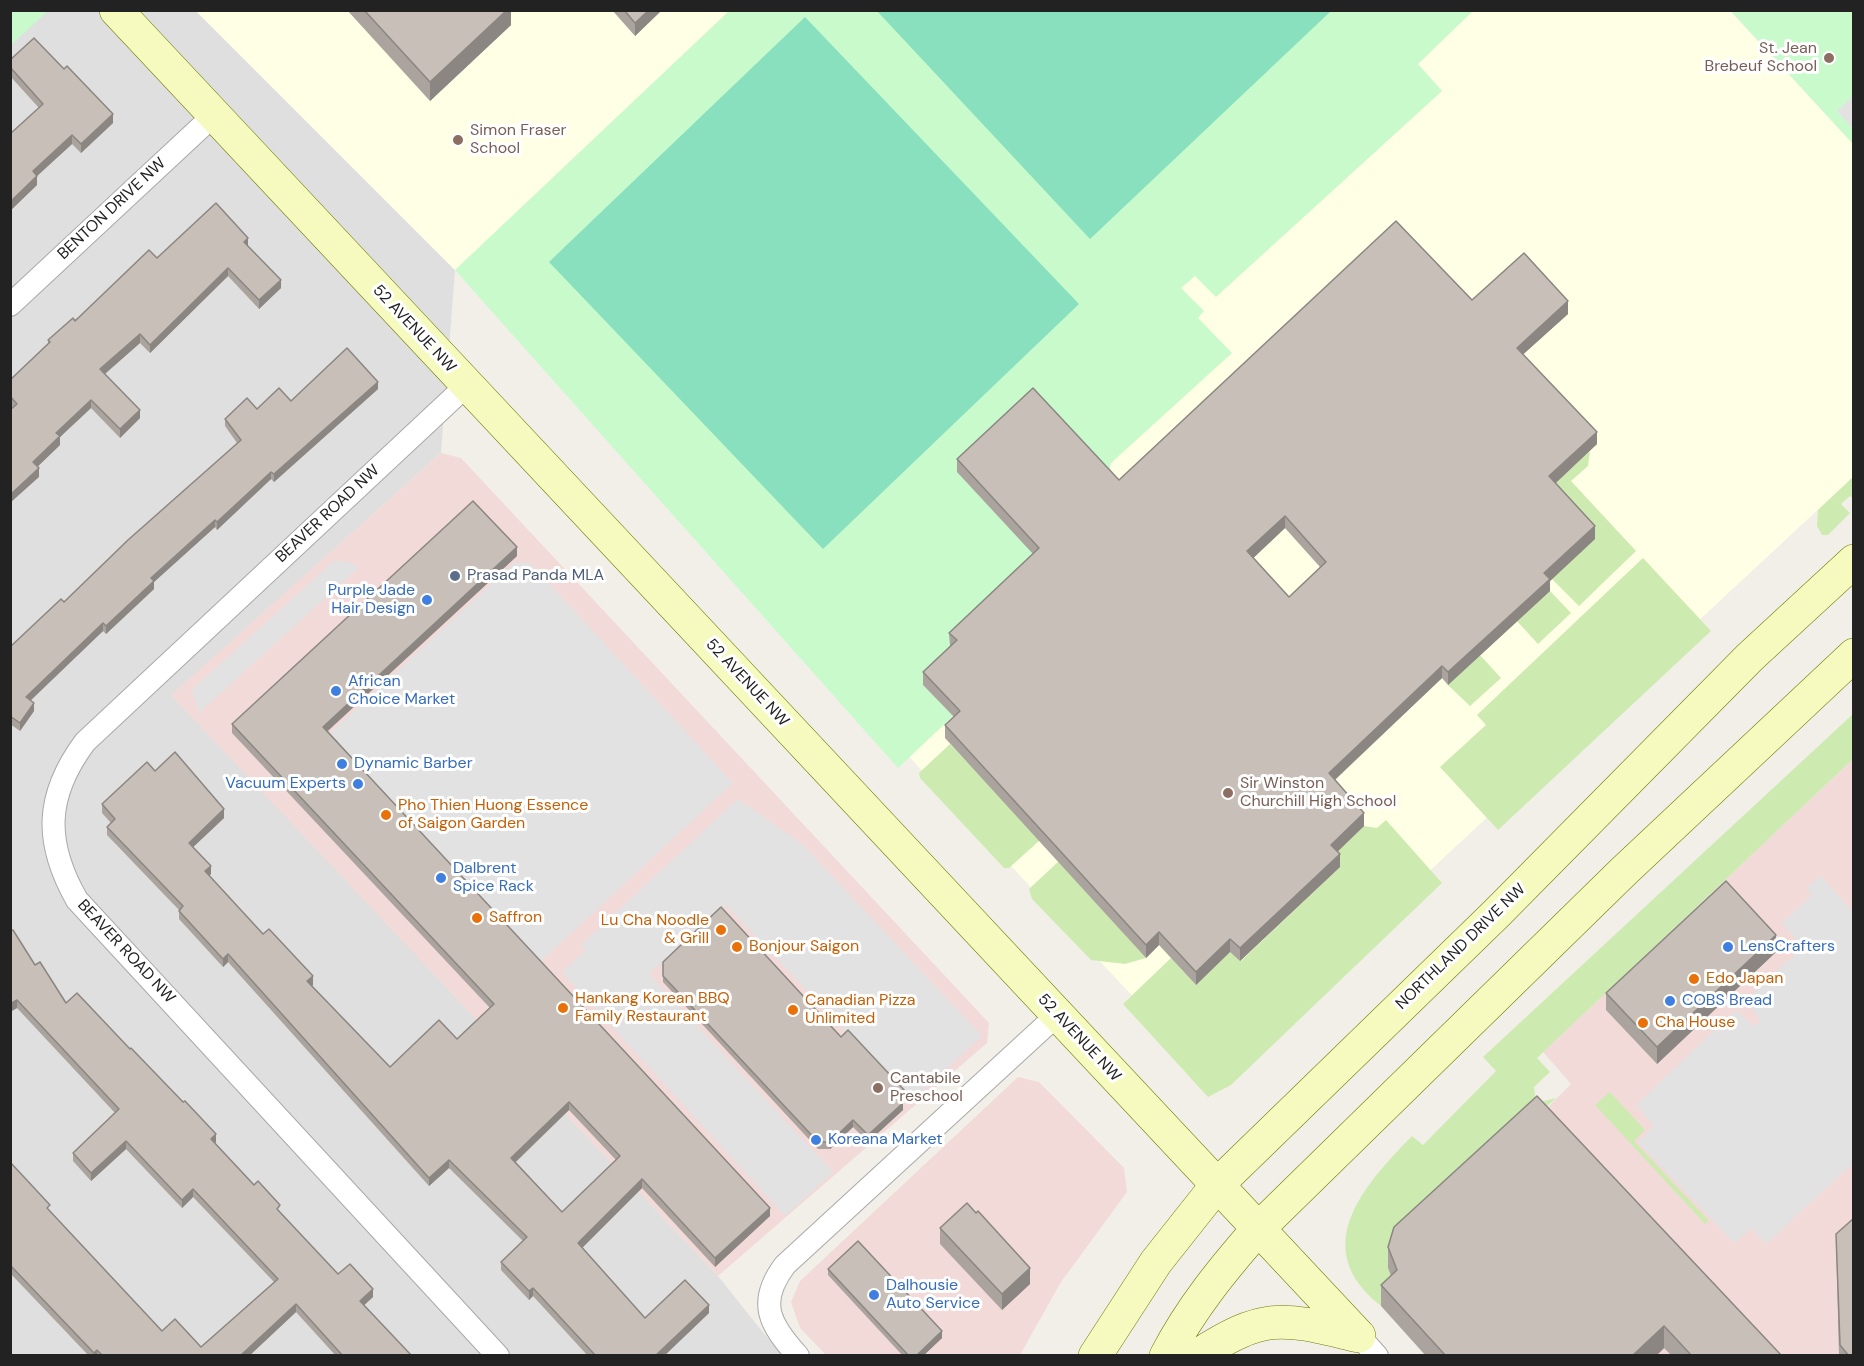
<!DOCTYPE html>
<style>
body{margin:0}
#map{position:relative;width:1864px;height:1366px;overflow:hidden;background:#f2efe9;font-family:"DM Sans",sans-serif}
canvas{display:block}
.frame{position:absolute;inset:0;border:12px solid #222;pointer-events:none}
</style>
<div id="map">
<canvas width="1864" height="1366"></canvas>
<div class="frame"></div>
</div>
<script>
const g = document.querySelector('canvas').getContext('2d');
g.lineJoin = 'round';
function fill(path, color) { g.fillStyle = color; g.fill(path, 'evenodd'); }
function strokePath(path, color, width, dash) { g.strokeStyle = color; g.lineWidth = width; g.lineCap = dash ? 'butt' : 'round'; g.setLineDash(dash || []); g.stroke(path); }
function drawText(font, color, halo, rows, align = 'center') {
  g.font = font + ' "DM Sans",sans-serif'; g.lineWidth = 6; g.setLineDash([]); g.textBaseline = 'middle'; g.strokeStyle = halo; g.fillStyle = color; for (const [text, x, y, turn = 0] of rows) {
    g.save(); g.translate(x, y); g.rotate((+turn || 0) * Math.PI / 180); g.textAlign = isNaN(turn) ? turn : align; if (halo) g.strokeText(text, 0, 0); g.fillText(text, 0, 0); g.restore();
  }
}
const residential = new Path2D(`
 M10,11H196L455,270L441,453L172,695L718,1276L781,1355H11Z`);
const commercial = new Path2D(`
 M441,453L461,458L989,1023L987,1043L718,1276L171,695Z
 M1853,759V1355H1426L1388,1268L1571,1084L1543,1052Z
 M1018,1077L1039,1082L1124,1168L1127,1192L1061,1282L1020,1355H826L800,1328L791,1302L800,1281Z`);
const education = new Path2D(`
 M196,11H1730L1853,144V477L1208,1077L455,270Z`);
const grass = new Path2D(`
 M1590,451L1588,466L1571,481L1636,551L1579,606L1552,579L1549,489Z
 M1853,477V498L1850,496L1841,504L1850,513L1828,535H1822L1817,526L1818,510Z
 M1643,558L1711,631L1498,830L1440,767L1486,725L1477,715Z
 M1550,591L1571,613L1538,644L1517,621Z
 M1480,655L1501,678L1470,706L1448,685Z
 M1853,714V759L1537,1058L1550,1072L1534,1087L1536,1103L1556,1098L1391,1255L1388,1268L1393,1283L1381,1306C1307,1248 1364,1185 1412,1136L1423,1145L1496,1071L1483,1057Z
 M950,744L1040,840L1009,868H1004L920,778L919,773Z
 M1386,820L1442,883L1231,1085L1208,1097L1123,1004L1171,958L1196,985L1230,952L1241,961L1340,867L1331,858L1364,826L1377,828Z
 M1059,861L1146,958L1125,964L1091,960L1032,899L1029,889Z
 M1610,1092L1645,1130L1634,1141L1709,1221L1705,1224L1595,1105Z`);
const park = new Path2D(`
 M11,10H48V11L11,45Z
 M729,11H1473L1418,64L1442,91L1216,297L1195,276L1181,288L1204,311L1198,318L1232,353L1111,463L1107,480L1083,537L950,645L957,653L923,685L953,716L898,768L455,270Z
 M1731,11H1853V96L1837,111L1853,129V144Z`);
const pitch = new Path2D(`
 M877,11H1331L1090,239Z
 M805,17L1079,304L823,549L549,262Z`);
const parking = new Path2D(`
 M1853,96V129L1837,111Z
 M334,561L351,562L358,568L199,713L192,690Z
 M514,563H530L733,783L538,964L327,736Z
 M738,799L802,844L982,1036L911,1101L726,905L649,974L833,1172L785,1216L562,972L586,950L581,945Z
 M1820,876L1853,912V1163L1766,1244L1751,1228L1734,1243L1638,1142L1654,1126L1636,1105L1736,1010L1753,1026L1761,1021L1746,1000L1803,947L1782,923L1812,895L1807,888Z`);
const street = new Path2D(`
 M10,305L214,115
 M467,385L85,742C45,796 44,842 77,900L498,1356
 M1359,1336L1377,1356
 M798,1356C769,1324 757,1302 785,1265L1057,1015`);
const secondary = new Path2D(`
 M116,10L1359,1336
 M1095,1356L1156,1262L1217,1185L1497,913L1750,657L1854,561
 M1166,1356C1191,1308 1223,1269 1258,1229L1624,871L1854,655
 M1197,1356C1266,1311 1283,1318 1359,1336`);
const wall = new Path2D(`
 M347,10H511V25L430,101Z
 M612,10H662L635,36Z
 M10,60L113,123L81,153L72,144L37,176V185L10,211L39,108L10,76Z
 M248,246L281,288L259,309L228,276L150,353L140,343L105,374L140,418L120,438L91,408L60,437V445L37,467L39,477L13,408L10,405V380L48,344V340L157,258Z
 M1472,300L1568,314L1523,354L1597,444L1556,483L1595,539L1550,581V591L1448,685L1442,678L1335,780L1364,826L1338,851L1340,867L1240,961L1230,952L1196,985L1159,945L1146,958L945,738V725L954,717L923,685V672L950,646L949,633L1033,554L957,472V459L1119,480ZM1285,528L1320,567L1289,597L1253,558Z
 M378,389L274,482L271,479L217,530L215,527L154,582V589L106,634L103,631L30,700L34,711L20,731L10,724V647L64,602L237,443L225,426V419L291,401Z
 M517,556L328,731L770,1216L715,1267L642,1188L582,1248L645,1318L709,1313L664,1356H588L533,1296L529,1300L501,1270V1262L523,1241L449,1168L429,1186L228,962L223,967L179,919V910L107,835V827L111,823L102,813V804L155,771L224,818L193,847L211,874L209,876L263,934L313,985L312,986L390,1067L457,1039L490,1008L232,733V724ZM569,1110L616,1160L562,1212L516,1162Z
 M1776,952L1657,1064L1606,1010V993Z
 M663,962L841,1037L907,1099L903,1103V1110L868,1142L853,1127L830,1149H818L663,982Z
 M35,965L66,1003L216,1142L215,1143L338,1274L373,1297L364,1305L412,1356H336L296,1312L249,1356H89L10,1273V1162L50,1211L162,1331L201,1347L274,1282L193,1197L182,1208L126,1149L91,1181L73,1161V1153L115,1113L17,1008L10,1012Z
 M940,1228L1030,1284L1002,1310L940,1244Z
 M1836,1234L1854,1356H1839Z
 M1388,1247L1782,1356H1672L1664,1348L1656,1356H1426L1381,1306V1285L1391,1276L1388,1268Z
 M828,1269L942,1338L923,1356H903L828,1275Z`);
const shadedWall = new Path2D(`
 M504,10H511V25L430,101V82Z
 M649,10H662L635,36V23Z
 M113,114V123L81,153V144Z
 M72,135V144L37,176V185L10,211V202L33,171Z
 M248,238V246L244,242Z
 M228,268V276L150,353V345Z
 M281,280V288L259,309V300Z
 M1568,301V314L1517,360V348Z
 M140,334V343L100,378V369Z
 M378,382V389L274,482V474Z
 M91,400V408L60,437V445L33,471V462L56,433Z
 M140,410V418L120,438V429Z
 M1597,432V444L1549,489V476Z
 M39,468V477L10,503V495Z
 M271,472V479L217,530V522Z
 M1285,516V528L1247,564V551Z
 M215,520V527L154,582V589L106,634V626L151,578Z
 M1595,526V539L1550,581V591L1448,685V672L1544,573Z
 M517,547V556L323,735V727Z
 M103,623V631L26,705V697Z
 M1442,666V678L1329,785V773Z
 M34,703V711L20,731V723Z
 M224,809V818L189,851V843Z
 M1364,813V826L1331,858V845Z
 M1340,854V867L1240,961V948Z
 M211,866V874L205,880V871Z
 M1159,932V945L1146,958V945Z
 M1776,935V952L1657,1064V1047Z
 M1230,939V952L1196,985V972Z
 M228,954V962L223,967V959Z
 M313,976V985L307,990V981Z
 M17,1000V1008L10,1012V1004Z
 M907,1093V1099L903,1103V1110L868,1142V1135L900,1100Z
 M569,1102V1110L511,1166V1158Z
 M853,1120V1127L830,1149V1142Z
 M216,1134V1142L211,1147V1139Z
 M126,1141V1149L91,1181V1173Z
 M449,1160V1168L429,1186V1178Z
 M642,1179V1188L578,1252V1243Z
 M193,1189V1197L182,1208V1200Z
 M770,1208V1216L715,1267V1258Z
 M1030,1268V1284L1002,1310V1294Z
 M533,1288V1296L529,1300V1291Z
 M373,1289V1297L360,1309V1301Z
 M296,1304V1312L249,1356H240Z
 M709,1305V1313L664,1356H655Z
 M1664,1326V1348L1656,1356H1632Z
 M942,1331V1338L923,1356H916Z
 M97,1350V1356H94V1353Z`);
const building = new Path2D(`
 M364,10H507L430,82Z
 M624,10H649L635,23Z
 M34,38L64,69L67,66L113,114L81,144L72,135L33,171L37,176L10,202V134L43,104L10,67V60Z
 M216,203L248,238L244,242L281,280L259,300L228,268L150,345L140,334L100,369L140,410L120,429L91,400L56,433L60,436L33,462L39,468L10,495V410L17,404L10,396V380L50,342L48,340L73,318L75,321L149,250L157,258Z
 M1396,221L1472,300L1524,253L1568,301L1517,348L1597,432L1549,476L1595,526L1544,573L1550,579L1448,672L1442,666L1329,773L1364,813L1331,845L1340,854L1240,948L1230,939L1196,972L1159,932L1146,945L945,725L960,711L923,672L957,640L949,633L1039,548L957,459L1033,388L1119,480ZM1285,516L1326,562L1289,597L1247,551Z
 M347,348L378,382L274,474L271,472L217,522L215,520L151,578L154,581L106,626L103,623L26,697L34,703L20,723L10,716V647L61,599L64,602L128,540L241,440L225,419L247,398L257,409L279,388L291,401Z
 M473,501L517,547L323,727L770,1208L715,1258L642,1179L578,1243L645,1318L685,1280L709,1305L655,1356H596L533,1288L529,1291L501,1262L527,1237L449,1160L429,1178L228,954L223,959L179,911L183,906L107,827L115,819L102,804L147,762L155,771L175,752L224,809L189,843L211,866L205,871L263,934L269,929L313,976L307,981L390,1067L439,1020L457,1039L494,1004L232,724ZM569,1102L620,1156L562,1212L511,1158Z
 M1726,881L1776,935L1657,1047L1606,993Z
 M721,907L841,1037L848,1030L907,1093L900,1100L903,1103L868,1135L853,1120L830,1142H818L663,976V962Z
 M13,930L35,965L40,962L66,1003L77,993L130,1049L131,1048L183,1102L185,1101L216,1134L211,1139L254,1185L258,1181L280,1205L277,1209L338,1274L350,1264L373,1289L360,1301L412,1356H343L296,1304L240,1356H103L97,1350L94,1353L10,1265V1162L50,1205L47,1208L162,1331L175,1319L201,1347L278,1279L193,1189L182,1200L126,1141L91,1173L73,1153L119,1109L17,1000L10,1004V931Z
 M1537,1096L1782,1356H1692L1664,1326L1632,1356H1446L1381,1285L1397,1270L1388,1247L1394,1227Z
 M967,1203L976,1213L978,1211L1030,1268L1002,1294L940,1228Z
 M1854,1218V1356H1849L1840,1345L1836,1234Z
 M858,1241L942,1331L916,1356H909L828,1269Z`);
const markers = [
 [1829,58,6,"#8d6e63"],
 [458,140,6,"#8d6e63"],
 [455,576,6,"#5c6f8a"],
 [427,600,6,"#3f7fe0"],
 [336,691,6,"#3f7fe0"],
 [342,764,6,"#3f7fe0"],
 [358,784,6,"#3f7fe0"],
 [1228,793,6,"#8d6e63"],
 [386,815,6,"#e8710a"],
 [441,878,6,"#3f7fe0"],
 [477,918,6,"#e8710a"],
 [721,930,6,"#e8710a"],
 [737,947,6,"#e8710a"],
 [1728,947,6,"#3f7fe0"],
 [1694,979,6,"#e8710a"],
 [1670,1001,6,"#3f7fe0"],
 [563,1008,6,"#e8710a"],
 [793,1010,6,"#e8710a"],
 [1643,1023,6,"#e8710a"],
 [878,1088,6,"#8d6e63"],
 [816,1140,6,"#3f7fe0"],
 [874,1295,6,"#3f7fe0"]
];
const educationNames = [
 ["St. Jean",1817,49,"right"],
 ["Brebeuf School",1817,67,"right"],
 ["Simon Fraser",470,131],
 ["School",470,149],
 ["Sir Winston",1240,784],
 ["Churchill High School",1240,802],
 ["Cantabile",890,1079],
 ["Preschool",890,1097]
];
const streetNames = [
 ["BENTON DRIVE NW",112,209,-43],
 ["52 AVENUE NW",414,329,47],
 ["BEAVER ROAD NW",328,514,-43],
 ["52 AVENUE NW",747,683,47],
 ["NORTHLAND DRIVE NW",1461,947,-44],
 ["BEAVER ROAD NW",126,952,47],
 ["52 AVENUE NW",1079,1038,47]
];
const serviceNames = [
 ["Prasad Panda MLA",467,576]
];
const shopNames = [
 ["Purple Jade",415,591,"right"],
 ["Hair Design",415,609,"right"],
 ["African",348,682],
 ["Choice Market",348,700],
 ["Dynamic Barber",354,764],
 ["Vacuum Experts",346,784,"right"],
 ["Dalbrent",453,869],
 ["Spice Rack",453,887],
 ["LensCrafters",1740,947],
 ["COBS Bread",1682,1001],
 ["Koreana Market",828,1140],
 ["Dalhousie",886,1286],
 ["Auto Service",886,1304]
];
const foodNames = [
 ["Pho Thien Huong Essence",398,806],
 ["of Saigon Garden",398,824],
 ["Saffron",489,918],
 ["Lu Cha Noodle",709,921,"right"],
 ["& Grill",709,939,"right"],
 ["Bonjour Saigon",749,947],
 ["Edo Japan",1706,979],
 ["Hankang Korean BBQ",575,999],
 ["Family Restaurant",575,1017],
 ["Canadian Pizza",805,1001],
 ["Unlimited",805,1019],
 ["Cha House",1655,1023]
];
fill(residential, '#e0dfdf');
fill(commercial, '#f2dad9');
fill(education, '#ffffe5');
fill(grass, '#cdebb0');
fill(park, '#c8facc');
fill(pitch, '#88e0be');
fill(parking, '#e2e2e2');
strokePath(street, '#a9a9a9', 24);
strokePath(secondary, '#707d05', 34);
strokePath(street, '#fff', 22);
strokePath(secondary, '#f7fabf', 33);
fill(wall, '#aba49e');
fill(shadedWall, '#8b8681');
fill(building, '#c7bfb8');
strokePath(building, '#8b8681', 1.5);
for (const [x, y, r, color] of markers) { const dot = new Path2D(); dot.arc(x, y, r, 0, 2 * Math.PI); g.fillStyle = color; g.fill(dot); strokePath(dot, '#fff', 2); }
drawText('16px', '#785e54', '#fff', educationNames, 'left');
drawText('16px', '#222', '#fff', streetNames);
drawText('16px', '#4e5e75', '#fff', serviceNames, 'left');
drawText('16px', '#366cbe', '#fff', shopNames, 'left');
drawText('16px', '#c56008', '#fff', foodNames, 'left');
</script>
